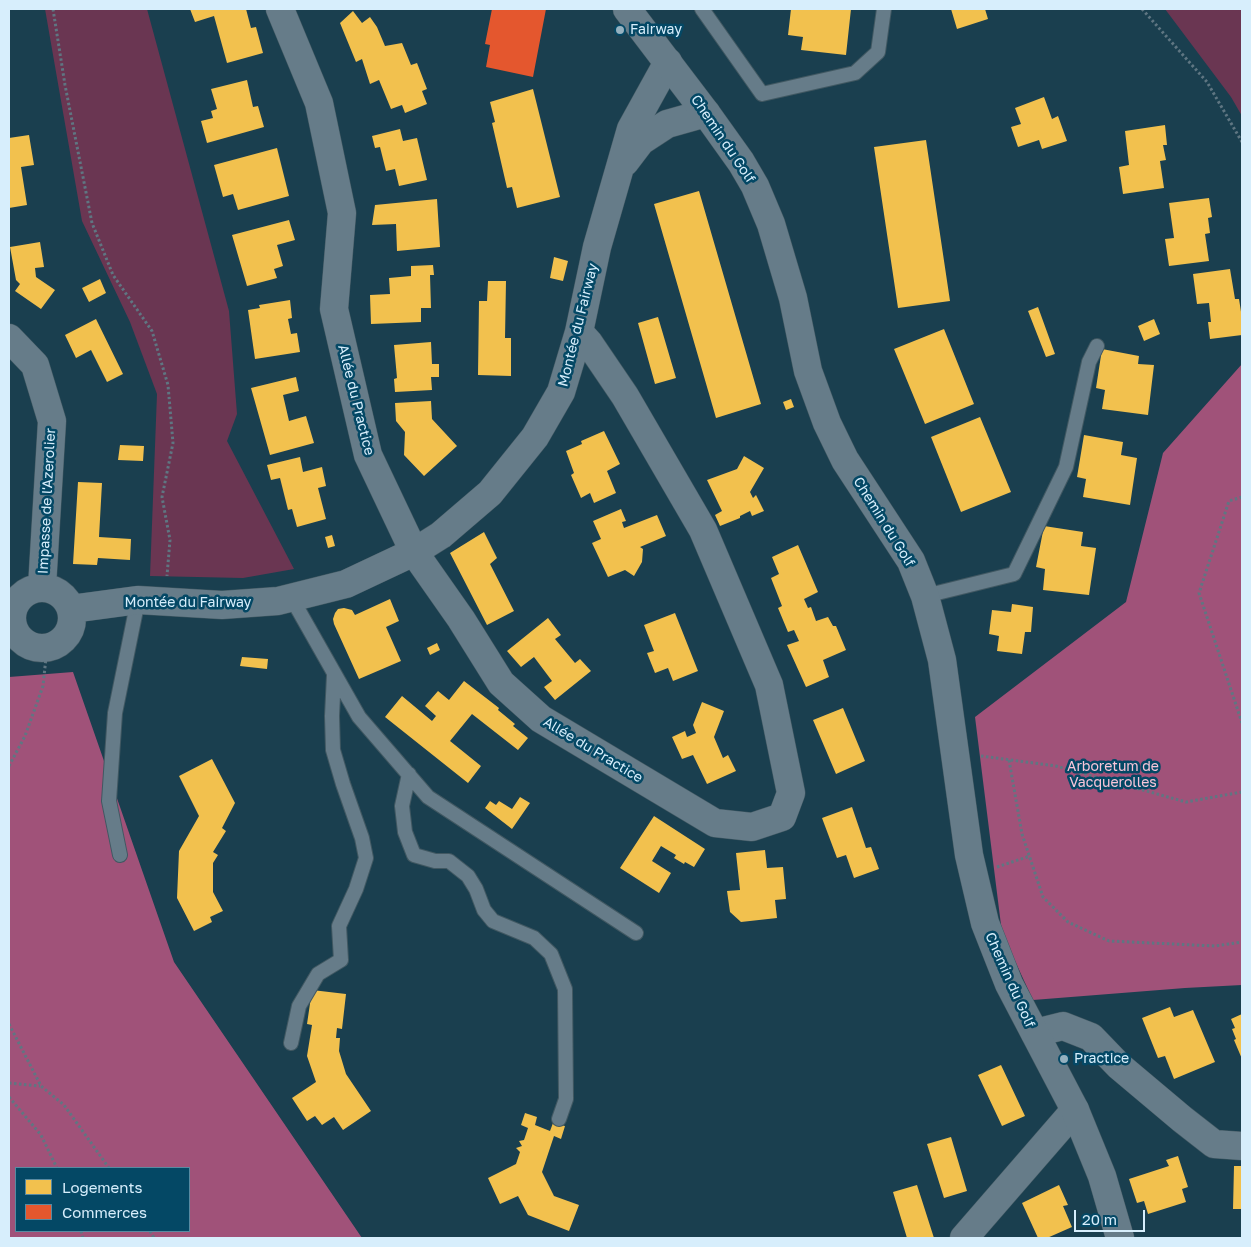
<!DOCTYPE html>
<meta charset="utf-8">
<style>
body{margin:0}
#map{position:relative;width:1251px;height:1247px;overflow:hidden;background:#1a3f4f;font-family:"Golos Text",sans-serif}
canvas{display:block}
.frame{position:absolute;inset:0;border:10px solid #d7eefc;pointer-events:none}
.legend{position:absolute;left:15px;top:1167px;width:175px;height:65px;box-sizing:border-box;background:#044865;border:1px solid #588aa1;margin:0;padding:6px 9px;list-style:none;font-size:15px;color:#d7eefc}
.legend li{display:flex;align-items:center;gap:10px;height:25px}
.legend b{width:25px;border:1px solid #588aa1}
.scale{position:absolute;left:1074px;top:1210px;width:71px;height:22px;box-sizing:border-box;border:2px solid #d7eefc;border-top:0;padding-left:6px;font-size:15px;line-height:18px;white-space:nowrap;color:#d7eefc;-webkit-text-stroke:4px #044865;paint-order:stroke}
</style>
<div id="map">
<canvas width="1251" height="1247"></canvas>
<div class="frame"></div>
<ul class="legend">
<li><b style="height:14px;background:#f2c14e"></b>Logements</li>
<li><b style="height:14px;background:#e4572e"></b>Commerces</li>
</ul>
<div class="scale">20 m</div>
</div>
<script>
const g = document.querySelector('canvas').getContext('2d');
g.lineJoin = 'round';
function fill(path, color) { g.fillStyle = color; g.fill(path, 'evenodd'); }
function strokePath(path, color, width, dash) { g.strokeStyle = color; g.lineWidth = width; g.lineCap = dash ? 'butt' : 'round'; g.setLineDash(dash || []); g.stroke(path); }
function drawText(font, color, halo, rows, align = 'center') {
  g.font = font + ' "Golos Text",sans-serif'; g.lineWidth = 5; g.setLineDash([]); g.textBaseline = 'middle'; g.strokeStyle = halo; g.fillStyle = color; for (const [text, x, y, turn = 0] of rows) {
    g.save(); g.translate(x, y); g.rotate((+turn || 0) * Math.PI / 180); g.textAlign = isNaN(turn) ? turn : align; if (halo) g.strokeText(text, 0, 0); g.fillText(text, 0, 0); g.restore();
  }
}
const green = new Path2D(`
 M45,9H147L229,311L237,414L227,441L294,569L243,578L150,576L157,394L130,322L82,221Z
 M1165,9H1242V116L1231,97Z`);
const forest = new Path2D(`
 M1242,364V985L1185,988L1033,1000L1002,933L975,717L1126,602L1163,453Z
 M73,672L174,962L362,1238H9V677ZM16,1168H189V1231H16Z`);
const homes = new Path2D(`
 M190,9H246L251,28L256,27L263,53L227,63L214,16L195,22Z
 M791,9H851L846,55L801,50L803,37L788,35Z
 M951,9H985L988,19L957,29Z
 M353,11L362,23L370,17L377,27L385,46L402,43L411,65L417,63L427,89L422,91L427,104L405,113L402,105L391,109L379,80L370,84L362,59L356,62L340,23Z
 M247,80L253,107L258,106L264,127L207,143L201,121L213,118L211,111L217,109L211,89Z
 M533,89L560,197L517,208L512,187L507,188L492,123L495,122L490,102Z
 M1044,97L1052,119L1058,116L1067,141L1042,149L1039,140L1018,147L1011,127L1021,124L1015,108Z
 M1165,125L1167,145H1163L1166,160L1160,161L1164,188L1123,194L1119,167L1129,165L1125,131Z
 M400,129L403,141L417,138L427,180L399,186L395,169L386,171L380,147L375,148L372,136Z
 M29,135L34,165L21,167L27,205L9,208V138Z
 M926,140L950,301L898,308L874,147Z
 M277,148L289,196L238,210L233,194L223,197L214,165Z
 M699,191L761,404L716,418L654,204Z
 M1209,198L1212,217L1208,218L1210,233L1205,234L1209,261L1169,266L1165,239L1174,238L1169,203Z
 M437,199L440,247L397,251L396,224L372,225L375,205Z
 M289,220L295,240L277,245L283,266L274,269L277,278L247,286L232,235Z
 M40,242L44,267L35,268L36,277L55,290L41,309L15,291L20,284L16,280L10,247Z
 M554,257L568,261L563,281L550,278Z
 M433,265L434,275H430L431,308H421V322L371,324L370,295L390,294L389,278L411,276V266Z
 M1230,269L1235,299H1239L1242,318V335L1210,339L1208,322H1211L1209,303L1197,304L1193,274Z
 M100,279L106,293L89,302L82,288Z
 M488,281H506L505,338H511V376L478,375L479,301H487Z
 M290,300L292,318L288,319L291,334L297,333L300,352L255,359L248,310L260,308L259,305Z
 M1038,307L1055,354L1046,357L1028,311Z
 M658,317L676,378L655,384L638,323Z
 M96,319L123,374L107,382L91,350L76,358L65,335Z
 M1154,319L1160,334L1144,341L1138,326Z
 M944,329L974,404L925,424L894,349Z
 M431,342L432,364H439V377H431L432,390L395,392L394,379L397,378L394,345Z
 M1102,349L1139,356L1138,364L1154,365L1148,415L1102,409L1105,390L1096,388Z
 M296,377L299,391L283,395L289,421L306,416L314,443L270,455L251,388Z
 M791,399L794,407L786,410L783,402Z
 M431,401L432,419L457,446L424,476L404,455L405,432L396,421L395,403Z
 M980,417L1011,492L961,512L931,437Z
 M604,431L620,464L607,471L616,493L594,503L590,493L581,498L571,475L574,473L566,451L582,444L581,441Z
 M1084,435L1123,442L1121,455L1137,458L1130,505L1083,497L1086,479L1077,477Z
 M120,445L144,446L143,461L118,460Z
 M744,456L764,468L750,492L753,498L756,495L764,511L752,516L750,511L740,516V518L720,526L715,515L722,511L707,480L737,469Z
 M300,457L303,472L322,467L326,486L318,488L326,519L297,527L292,509L288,510L280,478L271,480L267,465Z
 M78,482L102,483L99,537L131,539L130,560L98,558L97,565L73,564Z
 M621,509L626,521L622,522L624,528L657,515L666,536L640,547L643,549L642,562L634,576L625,570L608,577L592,543L601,539L593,521Z
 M1044,526L1083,532L1081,546L1096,548L1089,595L1043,590L1045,569L1036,567Z
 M484,532L497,558L490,564L514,611L487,625L450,553Z
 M332,535L335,546L328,548L325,537Z
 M798,545L818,592L804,599L808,608L811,607L816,621L828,617L833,626H836L846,650L823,660L829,677L806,687L787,645L799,641L794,630L788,632L778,608L782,606L771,578L779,574L772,557Z
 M390,599L399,621L386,627L401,661L359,679L334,624L333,619L335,613L338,609L344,608L352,610L355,615Z
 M1012,604L1033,607L1031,632H1025L1022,654L997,651L999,636L989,634L992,610L1011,612Z
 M675,613L698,671L673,681L668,668L655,673L647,653L654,651L644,625Z
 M548,618L561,635L555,639L575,663L580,659L591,671L555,700L544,687L552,681L534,657L521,667L507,651Z
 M437,643L440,650L430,655L427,648Z
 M242,657L268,659L267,669L240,666Z
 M464,681L499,708L498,710L515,724L513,726L528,738L518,750L472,714L450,741L481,766L468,783L385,717L402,696L432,721L436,716L425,706L438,691L449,700Z
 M702,702L724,711L714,737L723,758L728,755L736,771L707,784L693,755L682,759L672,737L685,731L687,737L696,733L693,725Z
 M843,708L865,761L836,774L813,720Z
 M212,759L235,803L222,828L226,831L213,852L218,855L213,863V892L223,911L210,917L212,922L194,931L177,898L179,851L199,816L179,776Z
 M520,797L530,803L512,829L485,808L490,801L496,805L499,801L512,809Z
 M852,807L866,848L871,847L879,869L854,878L846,855L837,858L822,818Z
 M654,816L705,849L694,867L685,862L684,864L674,858L676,855L661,846L652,861L671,873L659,893L620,868Z
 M765,850L767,868L783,867L786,899L775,900L777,918L741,922L730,912L727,891L740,890L736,853Z
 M312,990L346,994L342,1029L337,1028L336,1038H340L339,1051L346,1074L371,1111L343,1130L334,1117L322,1125L315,1116L307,1121L292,1098L316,1082L307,1056L312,1025L307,1024Z
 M1170,1007L1174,1017L1193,1010L1215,1062L1174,1079L1165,1056L1158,1058L1142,1018Z
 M1242,1014V1059L1234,1040L1236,1039L1232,1029L1235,1028L1231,1019Z
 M1001,1065L1025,1116L1002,1126L978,1075Z
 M525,1113L537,1117L535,1125L550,1131L553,1123L565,1126L561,1139L554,1136L542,1172L554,1196L579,1205L569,1231L528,1215L518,1196L500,1204L488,1178L516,1164L520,1152L516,1148L522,1146L519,1141L524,1140L528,1128L521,1125Z
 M951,1137L967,1191L944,1198L927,1144Z
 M1178,1156L1188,1187L1182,1189L1186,1202L1148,1214L1144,1201L1137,1203L1129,1179L1169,1166L1166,1160Z
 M1234,1166H1242V1209H1233Z
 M917,1185L934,1238H907L893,1192Z
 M1059,1185L1068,1205L1063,1206L1072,1227L1047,1238H1038L1022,1203Z`);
const shops = new Path2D(`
 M492,9H546L533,77L486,67L490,45L485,44Z`);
const path = new Path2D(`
 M53,9L65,85L92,223L113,275L152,331L168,385L173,443L162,497L170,540L167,576
 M1142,9L1207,82L1242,142
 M1242,497L1229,501L1199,593L1242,723
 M981,756L1056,766L1186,802L1242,792
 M1009,760L1022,834L1043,897L1068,922L1109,941L1215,946L1242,942
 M9,766L25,736L43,686L47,648
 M997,867L1030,856
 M9,1024L41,1086L64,1105L109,1168
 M9,1083L40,1086
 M9,1097L41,1135L57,1168
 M81,1231L83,1238
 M150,1231L154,1238`);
const service = new Path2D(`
 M702,9L762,94L855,73L878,52L884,9
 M925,596L1014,574L1066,467L1089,362L1097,346
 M291,597L359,717L428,797L636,933
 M409,774L402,806L405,832L414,855L435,861H449L468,876L476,889L484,910L493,921L534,938L551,954L565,989L566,1099L559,1119
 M120,855L109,801L115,713L138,600
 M291,1043L299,1006L318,974L341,960L339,926L356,889L366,858L362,838L343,784L333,750L332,716L334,675`);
const minor = new Path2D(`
 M280,9L319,103L342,213L334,309L368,455L414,552L461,619L501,683L541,719L715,823L752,827L782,817L791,793L769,685L703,530L625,396L589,343L579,332
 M625,162L641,141L667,124L706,113
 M9,338L35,365L52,421L42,587
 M12 618a30 30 0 1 1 60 0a30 30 0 1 1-60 0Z
 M71,609L138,600L222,605L278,601L346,584L414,552L441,535L490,493L535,437L561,392L579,332L597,247L631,129L668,62
 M1035,1033L1063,1026L1091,1037L1119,1066L1182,1119L1214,1144L1242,1146
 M964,1238L1075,1110`);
const tertiary = new Path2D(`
 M627,9L706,113L741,162L755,186L771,224L793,298L808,371L827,423L845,460L911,561L925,596L942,660L969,855L985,923L1009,984L1075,1110L1102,1176L1120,1238`);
const markers = [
 [620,30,5,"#95b1bf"],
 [1064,1059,5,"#95b1bf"]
];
const poiNames = [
 ["Fairway",630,30],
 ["Practice",1074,1059]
];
const streetNames = [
 ["Chemin du Golf",723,139,56],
 ["Montée du Fairway",578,325,-76],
 ["Allée du Practice",356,400,76],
 ["Impasse de l'Azerolier",47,501,-87],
 ["Chemin du Golf",884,522,58],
 ["Montée du Fairway",188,603],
 ["Allée du Practice",593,750,31],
 ["Chemin du Golf",1010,980,66]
];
const parkNames = [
 ["Arboretum de",1113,767],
 ["Vacquerolles",1113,783]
];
fill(green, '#6a3652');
fill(forest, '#a05279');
fill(homes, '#f2c14e');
fill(shops, '#e4572e');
strokePath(service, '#415862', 16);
strokePath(minor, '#415862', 29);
strokePath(tertiary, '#415862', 29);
strokePath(path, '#5f7682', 3, [2.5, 2.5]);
strokePath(service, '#667c89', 14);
strokePath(minor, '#667c89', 28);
strokePath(tertiary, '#667c89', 28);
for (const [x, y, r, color] of markers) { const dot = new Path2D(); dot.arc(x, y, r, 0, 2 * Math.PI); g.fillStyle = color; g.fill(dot); strokePath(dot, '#044865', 2); }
drawText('14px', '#d7eefc', '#044865', poiNames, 'left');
drawText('14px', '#d7eefc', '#044865', streetNames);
drawText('14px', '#fac6d9', '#044865', parkNames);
</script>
